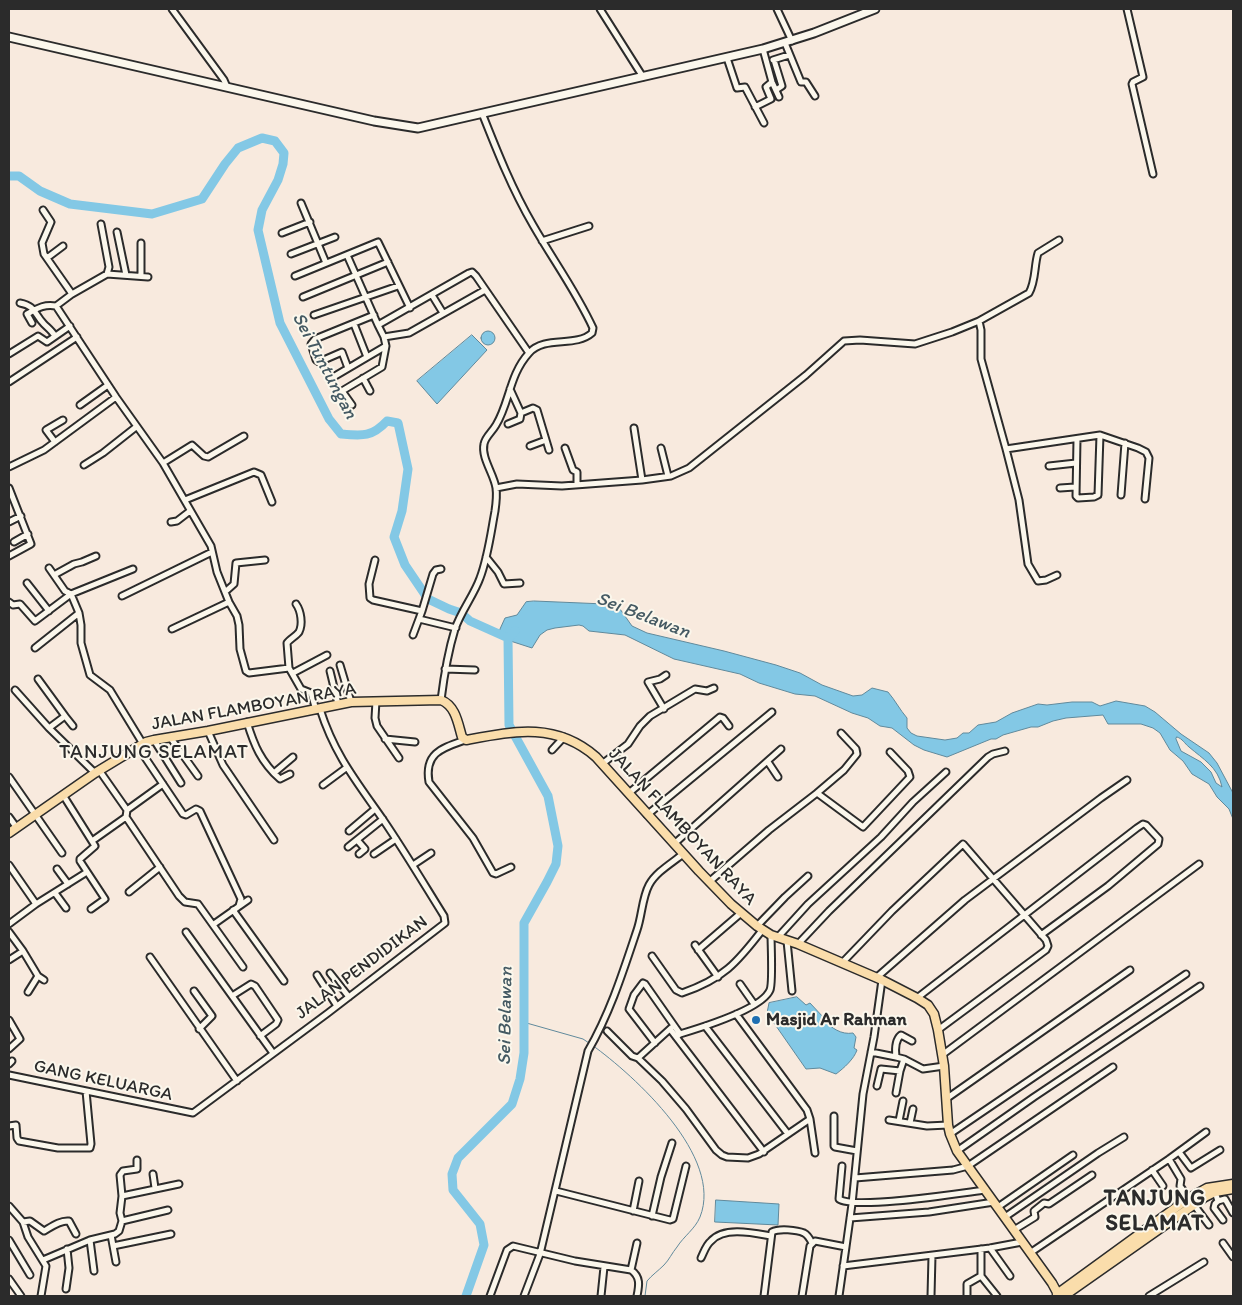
<!DOCTYPE html>
<style>
body{margin:0}
#map{position:relative;width:1242px;height:1305px;overflow:hidden;background:#f8eade;font-family:Itim,sans-serif}
canvas{display:block}
.frame{position:absolute;inset:0;border:10px solid #2b2b2b;pointer-events:none}
</style>
<div id="map">
<canvas width="1242" height="1305"></canvas>
<div class="frame"></div>
</div>
<script>
const g = document.querySelector('canvas').getContext('2d');
g.lineJoin = 'round';
function fill(path, color) { g.fillStyle = color; g.fill(path, 'evenodd'); }
function strokePath(path, color, width, dash) { g.strokeStyle = color; g.lineWidth = width; g.lineCap = dash ? 'butt' : 'round'; g.setLineDash(dash || []); g.stroke(path); }
function drawText(font, color, halo, rows, align = 'center') {
  g.font = font + ' Itim,sans-serif'; g.lineWidth = 4; g.setLineDash([]); g.textBaseline = 'middle'; g.strokeStyle = halo; g.fillStyle = color; for (const [text, x, y, turn = 0] of rows) {
    g.save(); g.translate(x, y); g.rotate((+turn || 0) * Math.PI / 180); g.textAlign = isNaN(turn) ? turn : align; if (halo) g.strokeText(text, 0, 0); g.fillText(text, 0, 0); g.restore();
  }
}
const water = new Path2D(`
 M481 338a7 7 0 1 1 14 0a7 7 0 1 1-14 0Z
 M472,335L487,350L437,404L417,381Z
 M534,601L605,604L620,609L632,626L647,633L724,651L776,665L800,673L822,685L853,696L862,695L872,688L888,692C895,700 900,710 907,718V728L911,733L917,736L945,740L957,738L963,733H969L978,725L996,722L1012,713L1038,704L1047,705L1072,702H1092L1100,706L1116,701L1145,706L1155,712L1181,734L1209,753L1217,763L1233,793V819L1229,809L1217,797L1209,784L1192,774L1183,761L1170,750L1160,733L1153,728L1141,724H1108L1103,715L1066,718L1053,721L1038,727H1031L1003,735L996,739H991L947,757L924,750L914,745L892,728L880,726L868,718L852,713L815,696L795,694L759,683L740,674L674,659L625,635L589,631L583,626L579,625L555,628L547,630L540,635L532,648L498,637L500,629L505,618L517,615L526,602ZM1177,737C1183,739 1184,743 1189,747C1203,759 1218,767 1222,787L1216,783L1211,772L1201,762L1181,751L1176,739Z
 M797,997L806,1005L810,1003L824,1018L823,1020C832,1028 841,1035 853,1033L856,1037L854,1048L857,1050C854,1059 844,1068 836,1074L820,1068L806,1069L767,1013L769,1003Z
 M716,1200L779,1204L778,1225L715,1222Z`);
const stream = new Path2D(`
 M523,1022L583,1039L589,1043
 M592,1045C635,1076 724,1157 700,1217C695,1229 684,1236 677,1247C672,1253 669,1260 664,1265C658,1271 652,1275 647,1281L645,1296`);
const river = new Path2D(`
 M9,176H19L40,191L70,204L152,214L202,199L225,164L238,148L262,138L275,141L284,153L283,164L278,180L262,210L258,230L280,323L329,419L341,434C363,436 372,437 387,421L398,423L408,469L402,511L394,537L405,565L428,599L449,609L461,613L470,621L508,638
 M466,1296L484,1245L480,1224L453,1190L452,1174L458,1158L512,1104L520,1079L524,1053V923L547,882L556,864L558,846L548,796L509,725L508,638L515,631`);
const street = new Path2D(`
 M172,9L224,80L227,87
 M600,9L643,77
 M777,9L792,41
 M1127,9L1143,77L1133,82L1132,84L1153,174
 M785,43L801,82H806L815,96
 M763,49L772,82L779,97
 M727,58L737,88L745,87L764,123
 M773,60L789,55
 M774,60L782,86L776,90
 M755,107L771,99L766,87L772,82
 M301,203L326,263
 M43,210L51,222L42,243L44,254L72,294
 M117,232L126,275
 M282,233L310,222
 M542,241L589,226
 M141,243V276
 M291,254L335,237
 M347,255L378,325
 M47,258L63,246
 M107,274L148,277
 M295,276L378,242L410,308
 M485,290L409,333L384,337L378,325L469,273L472,272L476,276L529,353
 M432,295L443,313
 M303,297L388,262
 M20,303C36,306 34,314 44,324C48,328 52,331 55,336
 M56,306L116,397L163,463L211,546L217,572L229,602L237,616L239,625L240,649L246,671L249,673L289,668L301,689L311,693L316,710
 M56,306L72,294L107,274L109,267L101,224
 M314,315L398,286
 M979,321L1029,293C1036,281 1034,266 1038,253L1059,240
 M32,323L27,314C38,308 44,304 56,306
 M354,324L367,357
 M9,354L38,336L47,342L70,326
 M348,368L342,352L319,362L316,360L311,344L315,339L374,315
 M335,376L386,346L384,337
 M363,378L370,391
 M9,382L77,337
 M510,389L521,413L533,408L537,410L549,450
 M80,405L108,385
 M352,405L342,391L382,367L386,346
 M508,424L520,419L521,413
 M634,428L642,480
 M1077,439L1076,496L1078,498L1094,497L1098,495L1100,435
 M55,442L46,430L63,420
 M530,446L546,440
 M565,448L573,470L577,472V485
 M661,448L668,476
 M1006,449L1100,435L1138,448L1146,452L1149,458L1145,499
 M163,463L192,445L204,456L208,457L244,436
 M84,465L103,453L136,427
 M1049,466L1076,463
 M9,467L44,450L116,397
 M9,488L31,544L9,556
 M496,488L517,484L562,486L642,480L671,476L689,468L806,375L844,341L860,340L915,344L952,332L979,321L981,330V359L1006,449L1019,500L1028,564L1038,581L1046,580L1057,575
 M1060,488L1075,487
 M1121,495L1125,443
 M185,500L254,472L261,475L272,502
 M9,522L21,516
 M171,522L177,521L190,511
 M14,542L28,534
 M486,557L498,572L504,584L520,583
 M375,560L369,584L370,598L373,600L422,611L419,619L456,628
 M49,568L65,591L71,594
 M54,575L74,564L82,562L96,556
 M27,583L49,611
 M225,592L234,584L236,563L265,560
 M71,594L79,613L81,625V643L90,675L110,690L143,744
 M122,596L212,552
 M9,602L13,605L20,604L35,621L71,594L133,569
 M422,611L433,574L436,570L441,569
 M172,629L229,602
 M413,635L419,619
 M35,648L79,613
 M340,665L351,702
 M289,668L287,643C290,639 296,636 299,632C303,624 301,611 296,604
 M445,669L475,670
 M330,671L338,704
 M293,673L327,655
 M38,679L65,716
 M15,690L49,728L95,773
 M441,700C444,676 448,652 455,629C461,611 474,595 480,578C488,557 491,532 495,511C496,504 497,495 496,488C494,474 481,458 484,444C485,437 492,432 496,425C510,402 509,375 529,353C545,335 575,348 592,333L593,328C576,291 553,260 533,225C512,189 497,151 482,113
 M376,701L375,718L377,726L399,758
 M664,709L648,682L660,679L666,675
 M247,722C254,745 261,762 280,779L290,774
 M49,728L65,716L73,726
 M208,731L223,765L274,840
 M170,737L198,776
 M385,739L415,742
 M154,740L181,783
 M465,740C442,748 424,753 429,782L473,838L493,873L496,874L511,867
 M138,747L183,814L186,815L196,809L200,811L241,899L239,906
 M552,750L564,737
 M768,762L778,777
 M602,764L628,744L640,726L650,716L695,689L707,691L714,688
 M99,770L127,810L126,817L179,896L185,902L198,904L243,967
 M274,773L293,757
 M9,777L62,853
 M323,785L346,768
 M629,793L720,717L723,718L729,726
 M817,793L844,770L857,754L856,749L841,733
 M63,795L95,846L80,859V861L105,899L91,909
 M127,810L163,784
 M647,815L772,712
 M9,817L17,828
 M349,831L375,809
 M92,841L126,817
 M358,841L365,849L359,854
 M674,844L781,749
 M348,847L383,819
 M374,854L396,839
 M9,865L36,904
 M413,865L431,853
 M57,869L68,884
 M709,882L769,830L817,793L863,827L910,777L908,771L890,752
 M129,892L160,867
 M55,893L66,908
 M233,910L284,981
 M9,924L36,904L87,872
 M214,924L248,900
 M757,926L785,897L808,876
 M9,932L23,951L38,976L44,980
 M186,932L273,1053
 M778,937L808,904L881,837L913,802L946,772
 M787,941L792,991
 M798,944L829,911L988,757L993,754L1005,751
 M695,945L718,977
 M698,950L741,913
 M652,956L676,990L682,993C723,979 737,963 763,929
 M150,957L237,1081
 M9,960L23,951
 M842,963L892,911L963,844L1046,940L1048,946L1046,950L938,1030
 M330,973L349,997
 M317,975L337,1006
 M876,978L965,900L1101,798L1127,780
 M740,984L754,1004
 M194,991L212,1016L199,1029
 M28,992L38,976
 M232,996L251,984L255,986L278,1020L276,1024L260,1036
 M917,998L1137,828L1143,824L1146,825L1159,839L1158,844L1108,886L1041,935
 M9,1020L20,1039L9,1049
 M705,1026L788,1134
 M670,1029L764,1152
 M607,1031L632,1056L638,1058L662,1081L686,1109L716,1150L722,1155L727,1157L748,1158L759,1154L810,1119L807,1110L736,1014
 M676,1037L680,1034C700,1028 762,1009 770,990C773,983 771,944 771,935
 M655,1043L629,1009L634,995L643,983L645,984L680,1034
 M871,1052L896,1057
 M942,1055L1199,864
 M638,1058L671,1028
 M904,1059L896,1057C895,1049 895,1040 901,1035L912,1041
 M9,1064L12,1061
 M9,1075L193,1113L328,1013L445,923L444,916C424,884 405,852 384,821C357,782 335,756 320,709
 M877,1086L881,1069L900,1071L904,1059L923,1069L944,1066
 M896,1093L900,1071
 M946,1099L1130,970
 M834,1116V1146L835,1147L857,1151
 M810,1119L815,1153
 M889,1120L927,1126L948,1125
 M899,1121L903,1101
 M910,1123L913,1109
 M9,1126L16,1125L17,1138L19,1141L58,1148H90L91,1144L86,1091
 M950,1134L1186,974
 M957,1151L1034,1097L1200,986
 M1179,1152L1191,1168L1220,1150
 M1169,1159L1181,1179L1180,1186L1209,1225
 M842,1166L839,1199C854,1210 961,1193 985,1190
 M1152,1170L1163,1186
 M153,1174L155,1188
 M855,1178L953,1170L968,1166L1113,1067
 M556,1191L670,1220L673,1219L674,1215L686,1166
 M1215,1192L1218,1201L1225,1199L1233,1213
 M122,1196L179,1184
 M1218,1201L1215,1204L1214,1208L1223,1220
 M9,1206L23,1222L28,1237L46,1266L41,1296
 M998,1207L1073,1155
 M633,1211L639,1181
 M652,1216L661,1177L672,1143
 M1005,1217L1098,1153L1124,1137
 M850,1218L929,1212L994,1202
 M122,1221L168,1210
 M23,1222L30,1221L44,1231C51,1227 60,1220 69,1221L76,1234
 M1014,1230L1035,1217L1034,1211L1044,1203L1049,1204L1092,1175
 M111,1235L116,1262
 M9,1240L30,1275
 M90,1240L94,1271
 M1223,1243L1233,1257
 M113,1246L171,1234
 M846,1247L852,1204L863,1094L874,1037L882,980
 M990,1248L1010,1276
 M1030,1253L1169,1159L1206,1132
 M701,1258C704,1252 706,1245 711,1241C724,1226 754,1233 771,1236
 M43,1260L90,1240L115,1234L119,1231L122,1221L120,1213L122,1196L120,1175L123,1171L137,1169V1160
 M843,1266L990,1248L1022,1242
 M631,1270L637,1243
 M981,1276L997,1296
 M9,1279L21,1296
 M66,1289L69,1268L67,1249
 M490,1296L507,1250L513,1246L575,1261L631,1270C641,1277 639,1286 637,1296
 M524,1296L540,1254L588,1051C610,1013 623,972 637,930C642,916 642,898 649,885C656,872 672,863 683,854
 M601,1296L604,1267
 M764,1296L772,1232C779,1228 797,1230 804,1233C808,1235 810,1239 812,1243
 M802,1296L810,1246L815,1241L846,1247L839,1296
 M931,1296L932,1256
 M967,1296V1284L981,1276V1249
 M1149,1296L1204,1262`);
const secondary = new Path2D(`
 M9,37L374,121L418,128L763,49L814,33L875,9`);
const primary = new Path2D(`
 M9,833L95,773L146,742L154,740L208,731L351,702L441,700C456,706 458,724 462,737L466,740C514,731 556,722 596,757L699,871L731,904L757,926L771,935L798,944L882,980L917,998L928,1005L934,1014L938,1030L944,1066L948,1125L950,1134L957,1151L1052,1283L1059,1296
 M1057,1294L1189,1198L1207,1188L1233,1184
 M1064,1296L1205,1197L1215,1192L1233,1189`);
const markers = [
 [756,1020,5,"#1f6fb2"]
];
const streetNames = [
 ["JALAN FLAMBOYAN RAYA",254,707,-10],
 ["JALAN FLAMBOYAN RAYA",682,827,47],
 ["JALAN PENDIDIKAN",362,968,-37],
 ["GANG KELUARGA",103,1081,12]
];
const poiNames = [
 ["Masjid Ar Rahman",766,1020]
];
const waterNames = [
 ["Sei Tuntungan",324,366,62],
 ["Sei Belawan",643,616,21],
 ["Sei Belawan",506,1016,-89]
];
const quarterNames = [
 ["TANJUNG SELAMAT",154,753]
];
const districtNames = [
 ["TANJUNG",1155,1199],
 ["SELAMAT",1155,1224]
];
fill(water, '#83c8e5');
strokePath(water, '#60899b', 1);
strokePath(stream, '#60899b', 1);
strokePath(river, '#83c8e5', 9);
strokePath(street, '#2b2b2b', 9);
strokePath(secondary, '#2b2b2b', 11);
strokePath(primary, '#2b2b2b', 11);
strokePath(street, '#fbf7ec', 5);
strokePath(secondary, '#fbf7ec', 7);
strokePath(primary, '#faddab', 8);
for (const [x, y, r, color] of markers) { const dot = new Path2D(); dot.arc(x, y, r, 0, 2 * Math.PI); g.fillStyle = color; g.fill(dot); strokePath(dot, '#fbf7ec', 2); }
drawText('18px', '#2b2b2b', '#fbf7ec', streetNames);
drawText('bold 18px', '#2b2b2b', '#fbf7ec', poiNames, 'left');
drawText('italic 19px', '#455a63', '#fbf7ec', waterNames);
g.letterSpacing = '1px';
drawText('20px', '#2b2b2b', '#fbf7ec', quarterNames);
g.letterSpacing = '0px';
g.letterSpacing = '1px';
drawText('bold 22px', '#2b2b2b', '#fbf7ec', districtNames);
g.letterSpacing = '0px';
</script>
